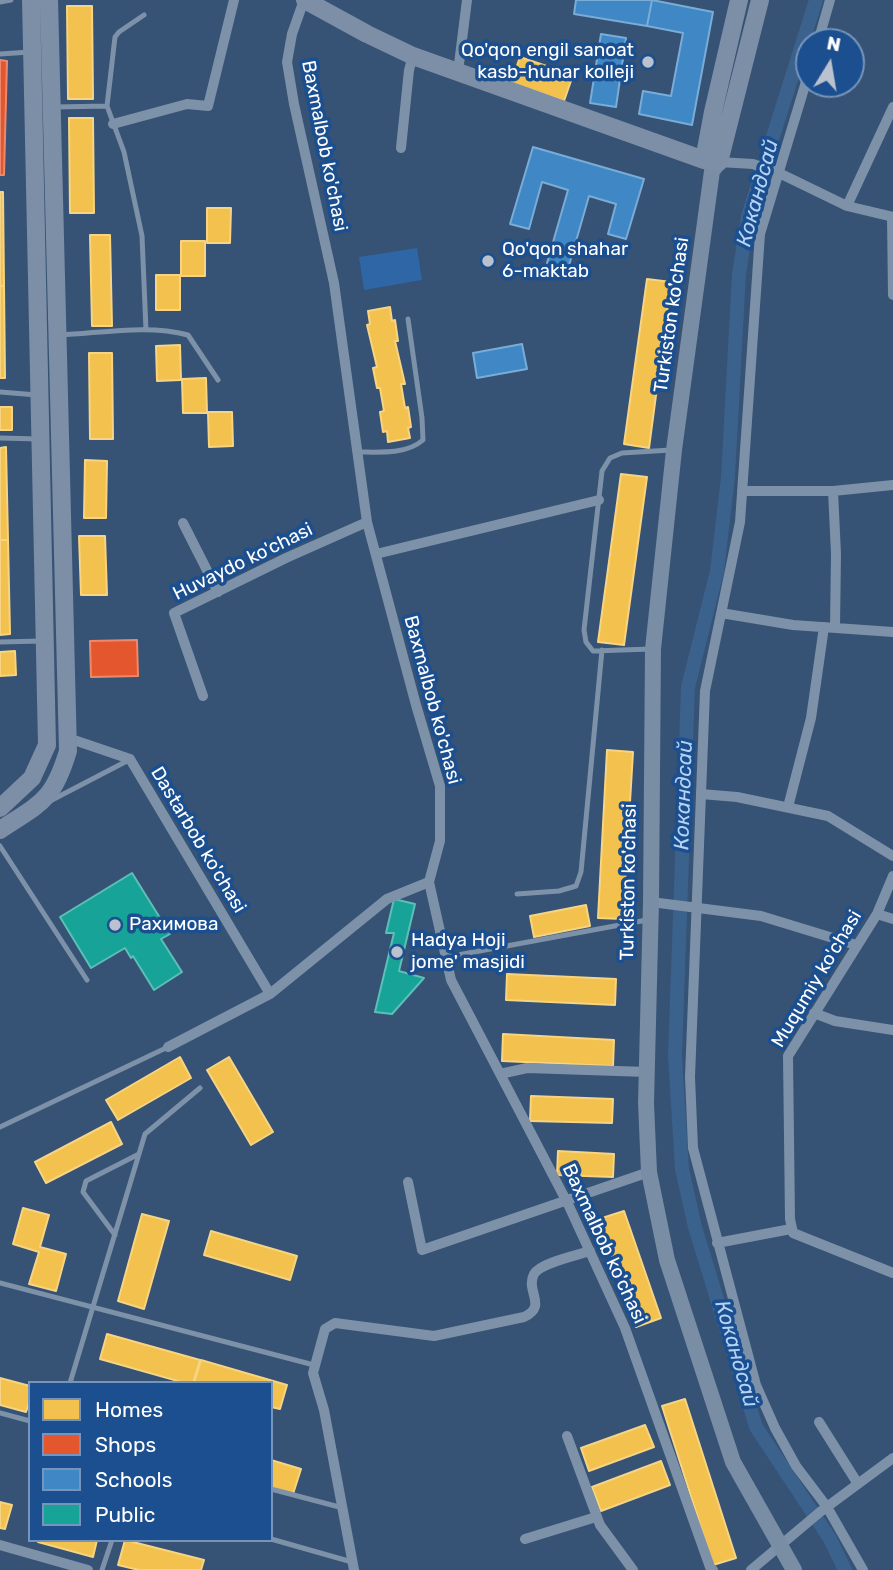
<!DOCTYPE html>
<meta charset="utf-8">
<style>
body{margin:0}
#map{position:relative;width:893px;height:1570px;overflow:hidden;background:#365274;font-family:Rubik,sans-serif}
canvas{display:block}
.legend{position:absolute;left:28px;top:1381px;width:245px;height:161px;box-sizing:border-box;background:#1b4f8f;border:2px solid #7695bc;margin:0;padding:9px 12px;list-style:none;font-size:21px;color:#fff}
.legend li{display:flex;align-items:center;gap:14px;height:35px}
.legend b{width:35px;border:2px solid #7695bc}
.north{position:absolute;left:795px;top:28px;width:70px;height:70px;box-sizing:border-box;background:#1b4f8f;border:2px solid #7695bc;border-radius:50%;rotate:11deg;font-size:19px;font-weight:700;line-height:28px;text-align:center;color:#fff}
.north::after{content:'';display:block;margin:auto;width:24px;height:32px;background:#b9c2ce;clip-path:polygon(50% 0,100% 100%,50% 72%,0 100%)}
</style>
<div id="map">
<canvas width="893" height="1570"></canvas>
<ul class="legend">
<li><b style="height:19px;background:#f2c14e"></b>Homes</li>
<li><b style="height:19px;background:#e4572e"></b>Shops</li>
<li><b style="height:19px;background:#3f88c5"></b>Schools</li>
<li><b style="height:19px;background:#17a398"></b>Public</li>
</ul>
<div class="north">N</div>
</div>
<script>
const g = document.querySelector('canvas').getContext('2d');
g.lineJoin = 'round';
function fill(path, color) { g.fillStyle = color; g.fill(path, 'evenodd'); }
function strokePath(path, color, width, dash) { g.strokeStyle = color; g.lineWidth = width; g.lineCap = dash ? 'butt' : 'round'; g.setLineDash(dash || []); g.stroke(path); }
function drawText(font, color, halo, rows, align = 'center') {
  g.font = font + ' Rubik,sans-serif'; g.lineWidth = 7; g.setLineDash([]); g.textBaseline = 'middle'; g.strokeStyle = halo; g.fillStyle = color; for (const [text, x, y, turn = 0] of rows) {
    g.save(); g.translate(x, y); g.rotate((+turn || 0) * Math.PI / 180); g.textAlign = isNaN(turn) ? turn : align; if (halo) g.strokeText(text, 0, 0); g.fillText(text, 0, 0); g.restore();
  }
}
const green = new Path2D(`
 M417,248L422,280L364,290L359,257Z`);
const homes = new Path2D(`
 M67,6H92L93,99H68Z
 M520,57L573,75L564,101L511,83Z
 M69,118H93L94,213H70Z
 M0,192H3L4,286H0Z
 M207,208H231L230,243H207Z
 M90,235H110L112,326H92Z
 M181,241H205V276H181Z
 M156,275H180V310H156Z
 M647,279L671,282L649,448L624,444Z
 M0,286H4L5,378H0Z
 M390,307L392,321L395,320L398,341H395L405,384H401L405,408L408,407L411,427L408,428L410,438L388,442L387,431L383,432L380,412L384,411L380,388H377L373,368L377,367L367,325L370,324L368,311Z
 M180,345L181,380L157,381L156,346Z
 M89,353H112L113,439H90Z
 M206,378L207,413H183L182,379Z
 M0,407H12V430H0Z
 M208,412H232L233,446L209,447Z
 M6,447L8,540H0V448Z
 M85,460L107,461L106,518H84Z
 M621,474L647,477L624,645L598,642Z
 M79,536H105L107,595H81Z
 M0,540H8L10,634L0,635Z
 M15,651L16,675L0,676V652Z
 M607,750L633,752L623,919L598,918Z
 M586,905L590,926L534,937L530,916Z
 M507,974L616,979L615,1005L506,1000Z
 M503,1034L614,1040L613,1066L502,1061Z
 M180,1057L191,1078L118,1120L106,1100Z
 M229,1057L273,1132L251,1145L207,1070Z
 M531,1096L613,1099L612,1123L530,1121Z
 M111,1122L122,1144L46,1183L35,1162Z
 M558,1151L614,1154L613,1177L557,1175Z
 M23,1208L49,1215L40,1247L66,1254L56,1291L29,1284L39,1252L13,1244Z
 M624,1211L661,1318L636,1327L599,1219Z
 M142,1214L169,1221L144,1309L118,1301Z
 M211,1231L297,1256L290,1280L204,1255Z
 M107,1334L200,1360L193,1383H185L100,1359Z
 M201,1360L287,1385L280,1409L271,1407V1383H194Z
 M0,1378L30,1386V1400L26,1412L0,1405Z
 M685,1399L736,1558L713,1565L662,1406Z
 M645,1425L654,1447L589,1471L581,1448Z
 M271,1460L301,1469L293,1494L271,1487Z
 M661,1461L670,1485L601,1511L592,1487Z
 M0,1502L12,1505L5,1529L0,1528Z
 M39,1540H97L93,1557L38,1542Z
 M125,1540L204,1560L201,1570H139L118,1565Z`);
const shops = new Path2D(`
 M0,60L7,61L4,175H0Z
 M137,640L138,676L91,677L90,641Z`);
const schools = new Path2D(`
 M576,0H652L647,26L574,14Z
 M652,0L713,12L692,125L639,114L643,91L671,96L683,33L647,26Z
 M601,34L626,38L616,107L590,103Z
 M533,147L644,179L626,239L608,234L616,204L589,196L566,276L545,270L568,190L542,182L529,229L510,224Z
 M522,344L527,369L477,378L473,353Z`);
const public = new Path2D(`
 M132,873L170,934L161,939L182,972L154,990L133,956L131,958L125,948L91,968L60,917Z
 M394,899L415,904L399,971L424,978L392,1014L375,1012L394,933H386Z`);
const canal = new Path2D(`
 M816,0L748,216L739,274L728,477L717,571L688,687L675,1056L682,1169L695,1227L756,1427L830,1539L845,1570`);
const service = new Path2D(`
 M0,2L11,0
 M144,15L119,32L115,37L107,106L124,152L142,236L146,330
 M0,54L30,52
 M55,107L107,106
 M60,335C102,333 148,324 188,335L218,380
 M0,392L37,395
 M0,438L38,439
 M356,452C378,452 406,455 423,440L422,418L408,319
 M0,642L42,641
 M651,649L593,651L586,642L584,630L602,471L610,458L622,453L671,450
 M52,800L127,761
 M0,846L87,980
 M517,894L559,891L576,886L581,872L602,650
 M447,957L647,920
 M0,1127L168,1047
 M115,1235L83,1192L86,1181L139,1154
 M0,1283L314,1365
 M70,1383L145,1134L200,1088
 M0,1413L30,1421
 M271,1489L343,1508
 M271,1539L352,1562
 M102,1570L112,1540`);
const minor = new Path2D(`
 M304,0L292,34L287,62L294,104L334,283L367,522L416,705L440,786V841L429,882L451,980L568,1204L625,1328L710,1567L713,1570
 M818,42L830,0
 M458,72L467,0
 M809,72L760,234L740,522L705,691L690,1077L693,1148L756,1385L775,1428L796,1466L827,1507L863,1570
 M113,124L187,104L208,106L234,0
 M401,148L409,70L413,56
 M719,162L753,164L779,173L847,206L893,217
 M847,206L893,107
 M892,217L893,295
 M742,491H833L893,485
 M833,491L836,554L835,628
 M183,523L218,592
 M376,554L599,500
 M721,613L793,625L893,632
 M203,696L174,613L286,558L367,522
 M68,738L130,759L270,994
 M701,794L737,797L828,816L893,856
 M788,807L811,718L824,627
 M893,876L877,914L788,1056L790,1219L793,1233L893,1273
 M651,902L761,916L856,945
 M877,914L893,919
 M814,1013L835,1021L893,1030
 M168,1047L270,994L387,899L429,882
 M500,1074L527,1068L647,1072
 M408,1182L422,1250L649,1172
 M717,1243L791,1229
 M819,1422L858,1484
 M567,1436L600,1525L633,1570
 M525,1539L596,1517
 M0,1545L88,1570
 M354,1570L324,1410L313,1373L325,1329L335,1323L434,1336L524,1317C548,1306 525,1291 534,1274C540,1263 578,1255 590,1251
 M751,1570L820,1512L893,1458`);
const secondary = new Path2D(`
 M719,162L712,171L674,450L653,649L651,902L646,1103L649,1172L667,1260L733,1462L794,1570`);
const primary = new Path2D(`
 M305,0L367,34L413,56L704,160L719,162L760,0
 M704,160L713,112L739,0
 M0,808L32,778L47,745L31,0
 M0,830C41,803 53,801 68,751L49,0`);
const markers = [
 [648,62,7,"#b9c2ce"],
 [488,261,7,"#b9c2ce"],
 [115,925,7,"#b9c2ce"],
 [397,952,7,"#b9c2ce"]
];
const poiNames = [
 ["Qo'qon engil sanoat",634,51,"right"],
 ["kasb-hunar kolleji",634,73,"right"],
 ["Qo'qon shahar",502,250],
 ["6-maktab",502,272],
 ["Рахимова",129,925],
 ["Hadya Hoji",411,941],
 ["jome' masjidi",411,963]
];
const streetNames = [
 ["Baxmalbob ko'chasi",324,146,79],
 ["Turkiston ko'chasi",672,315,-82],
 ["Huvaydo ko'chasi",243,562,-26],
 ["Baxmalbob ko'chasi",432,700,75],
 ["Dastarbob ko'chasi",198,840,59],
 ["Turkiston ko'chasi",629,882,-89],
 ["Muqumiy ko'chasi",817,979,-59],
 ["Baxmalbob ko'chasi",604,1244,65]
];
const waterNames = [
 ["Кокандсай",758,193,-75],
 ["Кокандсай",684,795,-88],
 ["Кокандсай",736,1354,74]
];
fill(green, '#2f66a5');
fill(homes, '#f2c14e');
strokePath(homes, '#f6d483', 2);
fill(shops, '#e4572e');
strokePath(shops, '#ec896d', 2);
fill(schools, '#3f88c5');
strokePath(schools, '#79acd6', 2);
fill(public, '#17a398');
strokePath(public, '#5dbfb7', 2);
strokePath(canal, '#3b618d', 14);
strokePath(service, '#7d92a8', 5);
strokePath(minor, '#7d92a8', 10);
strokePath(secondary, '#798da4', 16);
strokePath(primary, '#7d8ea7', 18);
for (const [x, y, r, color] of markers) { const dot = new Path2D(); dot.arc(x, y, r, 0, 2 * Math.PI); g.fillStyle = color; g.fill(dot); strokePath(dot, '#1b4f8f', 2.5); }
drawText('19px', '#fff', '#1b4f8f', poiNames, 'left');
drawText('19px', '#fff', '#1b4f8f', streetNames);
drawText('italic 21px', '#b5d3f5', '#1b4f8f', waterNames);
</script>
